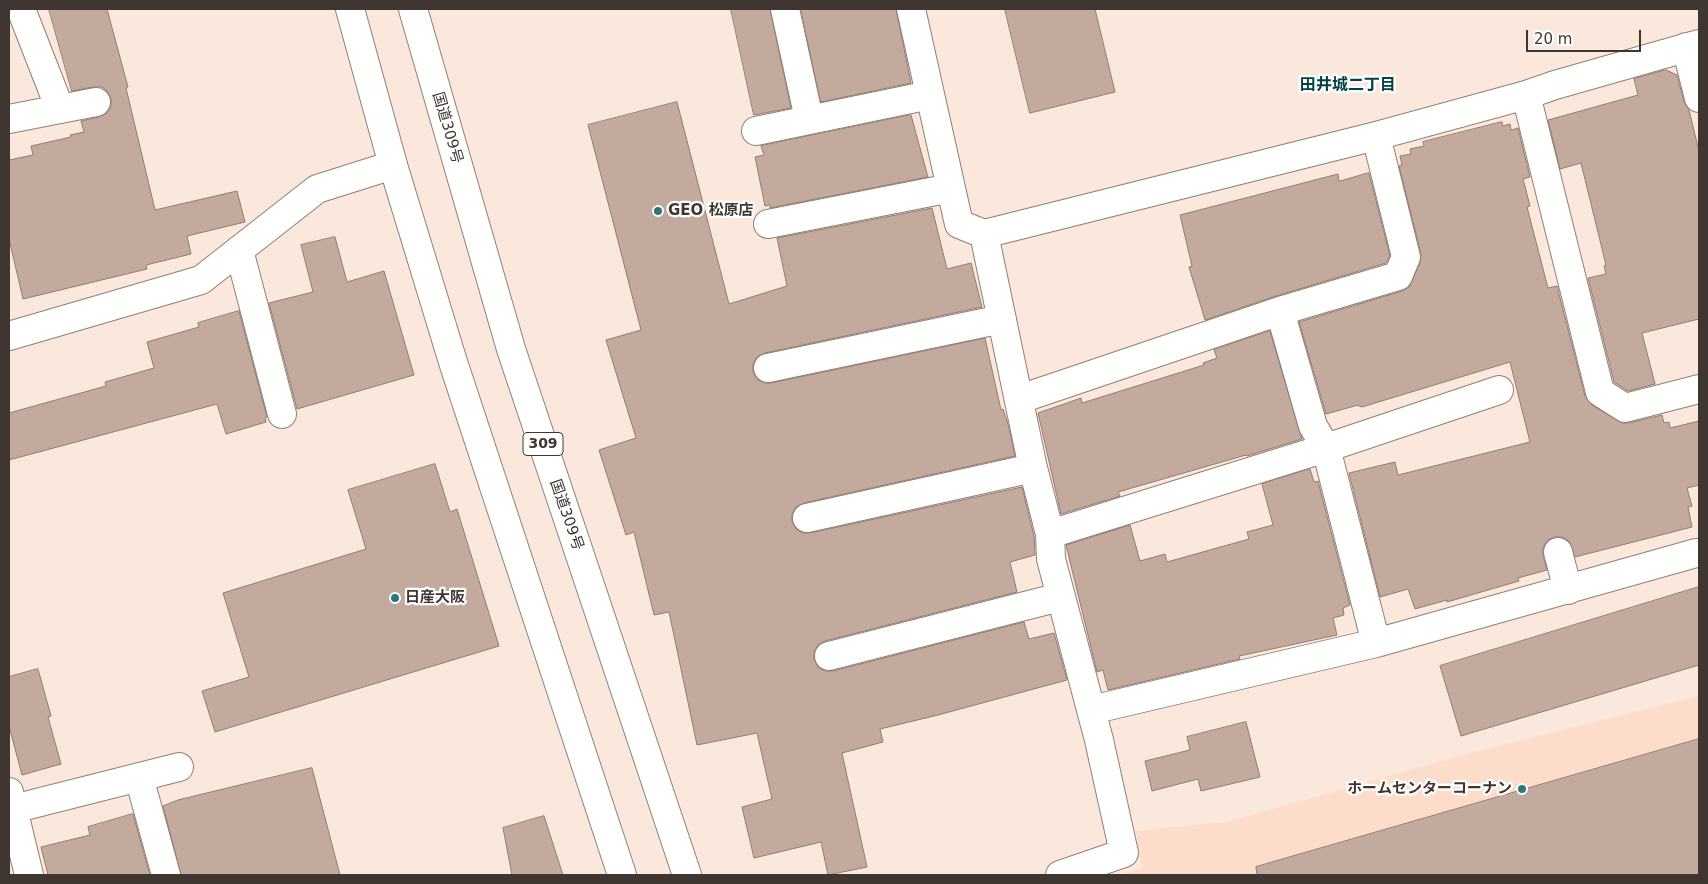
<!DOCTYPE html>
<meta charset="utf-8">
<style>
body{margin:0}
#map{position:relative;width:1708px;height:884px;overflow:hidden;background:#fbe8dc;font-family:"DejaVu Sans",sans-serif}
canvas{display:block}
.frame{position:absolute;inset:0;border:10px solid #403631;pointer-events:none}
.scale{position:absolute;left:1526px;top:30px;width:115px;height:22px;box-sizing:border-box;border:2px solid #403631;border-top:0;padding-left:6px;font-size:15px;line-height:18px;white-space:nowrap;color:#403631;-webkit-text-stroke:4px #fff;paint-order:stroke}
</style>
<div id="map">
<canvas width="1708" height="884"></canvas>
<div class="frame"></div>
<div class="scale">20 m</div>
</div>
<script>
const g = document.querySelector('canvas').getContext('2d');
g.lineJoin = 'round';
function fill(path, color) { g.fillStyle = color; g.fill(path, 'evenodd'); }
function strokePath(path, color, width, dash) { g.strokeStyle = color; g.lineWidth = width; g.lineCap = dash ? 'butt' : 'round'; g.setLineDash(dash || []); g.stroke(path); }
function drawText(font, color, halo, rows, align = 'center') {
  g.font = font + ' "DejaVu Sans","Noto Sans JP",sans-serif'; g.lineWidth = 4.5; g.setLineDash([]); g.textBaseline = 'middle'; g.strokeStyle = halo; g.fillStyle = color; for (const [text, x, y, turn = 0] of rows) {
    g.save(); g.translate(x, y); g.rotate((+turn || 0) * Math.PI / 180); g.textAlign = isNaN(turn) ? turn : align; if (halo) g.strokeText(text, 0, 0); g.fillText(text, 0, 0); g.restore();
  }
}
const built = new Path2D(`
 M1699,696V875H1119L1142,868L1136,831L1227,822L1463,755Z`);
const building = new Path2D(`
 M49,9H107L128,87L126,88L155,210L237,191L245,222L187,236L191,254L146,265L147,269L23,299L9,239V160L33,155L31,146L71,137L70,135L84,132L81,121L99,117L107,113L111,107V99L107,91L102,87H93L72,91Z
 M731,9H770L791,108L754,115Z
 M801,9H896L911,83L821,102Z
 M1005,9H1095L1115,92L1030,113Z
 M1666,70L1677,75L1684,102L1689,110L1699,151V319L1642,333L1655,384L1628,391L1614,382L1588,278L1606,274L1604,266L1606,265L1581,163L1560,169L1548,120L1638,95L1634,79Z
 M677,102L729,304L787,286L777,238L932,208L947,269L971,263L982,307L765,353L757,357L753,364V372L757,379L764,383H771L985,338L1001,410L1003,409L1008,424L1015,456L804,503L796,507L792,514V521L796,529L803,533H810L1022,487L1034,536L1035,555L1010,562L1017,592L825,641L818,645L814,651V659L818,667L825,671H833L1024,622L1029,639L1054,633L1067,680L938,715L880,729L883,742L842,753L867,867L828,875L821,842L754,858L742,807L772,799L757,733L697,745L669,612L654,615L634,532L626,535L599,450L636,438L606,340L641,330L588,125Z
 M911,115L928,177L770,208V205L765,206L755,157L764,155L761,146Z
 M1502,122L1503,126L1510,124L1511,130L1518,128L1530,177L1523,179L1530,206L1527,207L1548,288L1557,286L1585,396L1592,405L1622,423H1629L1662,415L1664,423L1669,422L1670,428L1699,421V485L1687,488L1692,506L1688,507L1692,527L1575,557L1569,541L1562,537H1554L1547,541L1543,548V556L1547,570L1518,578L1519,581L1447,602V600L1415,609L1408,589L1380,597L1349,473L1395,462L1398,475L1530,442L1510,362L1362,407L1359,406L1358,405L1326,414L1299,322L1402,291L1409,287L1420,263L1421,254L1399,166L1402,165L1400,156L1411,154L1410,149L1424,146L1423,142Z
 M1369,173L1390,256L1386,263L1276,296L1205,320L1189,267L1192,266L1180,215L1338,174L1339,181Z
 M335,237L347,282L384,271L414,375L297,409L269,303L313,292L301,245Z
 M239,311L267,417L265,418L266,422L226,434L217,404L9,460V413L106,386L105,382L154,368L147,342L199,327L198,323Z
 M1270,331L1302,439L1247,456L1246,455L1118,492L1120,496L1061,514L1038,413L1081,398L1082,403L1204,365L1203,363L1217,358L1214,350Z
 M435,464L450,512L457,509L499,646L215,732L202,691L249,677L223,593L366,549L348,490Z
 M1310,469L1314,482L1318,481L1350,605L1343,608L1344,615L1333,618L1337,635L1239,656L1240,659L1108,690L1103,670L1097,672L1066,545L1130,525L1140,561L1165,554L1167,562L1249,539L1247,532L1273,525L1262,484Z
 M1699,587V665L1461,736L1440,666Z
 M38,669L51,716L48,717L61,764L22,775L9,726V677Z
 M1246,722L1260,777L1201,791L1198,779L1152,791L1145,761L1190,750L1187,737Z
 M1699,739V875H1257L1256,867Z
 M312,768L340,875H181L163,806L178,800Z
 M133,814L150,875H48L41,847L90,835L88,827Z
 M544,816L563,875H512L503,828Z`);
const minor = new Path2D(`
 M21,9L60,109
 M785,9L809,119
 M911,9L959,224L984,234L1033,468L1050,534L1051,559L1099,740L1124,853L1060,875
 M1686,47L1699,98
 M1526,95L1600,392L1625,408L1699,389
 M9,119L96,102
 M756,131L930,95
 M768,224L951,188
 M984,234L1376,136L1526,95L1555,85L1699,44
 M239,250L282,414
 M1280,311L1313,426L1326,448L1499,390
 M9,336L201,280L317,189L393,165
 M768,368L1002,319
 M1020,399L1280,311L1398,276L1406,257L1376,136
 M807,518L1033,468
 M1050,534L1326,448L1376,643
 M1558,552L1568,590
 M829,656L1060,597
 M1091,710L1376,643L1696,553
 M139,777L166,875
 M9,792L29,875
 M9,810L179,767`);
const highway = new Path2D(`
 M350,9L393,165L453,362L622,875
 M413,9L511,349L687,875`);
const markers = [
 [658,211,5,"#2d777b"],
 [395,598,5,"#2d777b"],
 [1522,789,5,"#2d777b"]
];
const shields = [
 [543,444,40]
];
const shieldNames = [
 ["309",543,444]
];
const streetNames = [
 ["国道309号",447,128,74],
 ["国道309号",566,515,71]
];
const poiNames = [
 ["GEO 松原店",668,211],
 ["日産大阪",405,598],
 ["ホームセンターコーナン",1512,789,"right"]
];
const neighbourhoodNames = [
 ["田井城二丁目",1348,86]
];
fill(built, '#fcdcca');
fill(building, '#c2ab9e');
strokePath(building, '#927c70', 1);
strokePath(minor, '#957e72', 30);
strokePath(highway, '#957e72', 30);
strokePath(minor, '#fff', 28);
strokePath(highway, '#fff', 28);
for (const [x, y, r, color] of markers) { const dot = new Path2D(); dot.arc(x, y, r, 0, 2 * Math.PI); g.fillStyle = color; g.fill(dot); strokePath(dot, '#fff', 2); }
for (const [x, y, w] of shields) { const box = new Path2D(); box.roundRect(x - w / 2, y - 11.5, w, 23, 4); g.fillStyle = '#fff'; g.fill(box); strokePath(box, '#403631', 1); }
drawText('bold 14px', '#403631', null, shieldNames);
drawText('15px', '#403631', '#fff', streetNames);
drawText('bold 15px', '#403631', '#fff', poiNames, 'left');
drawText('bold 16px', '#004347', '#fff', neighbourhoodNames);
</script>
